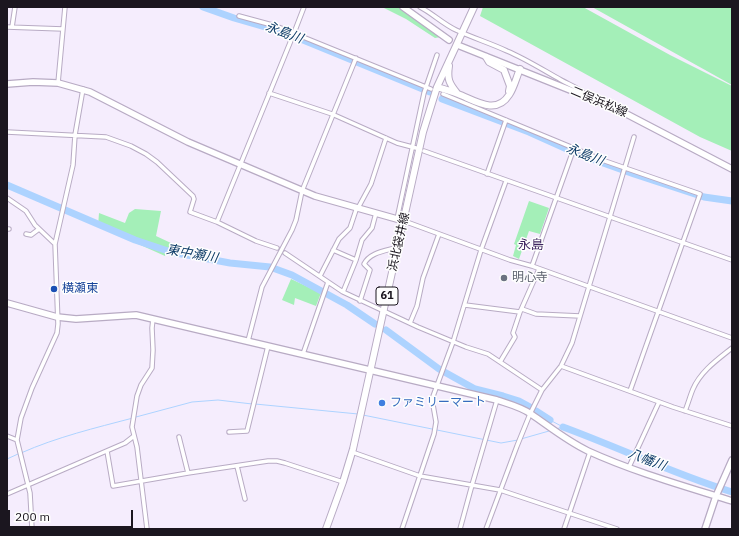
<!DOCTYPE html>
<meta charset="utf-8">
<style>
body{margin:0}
#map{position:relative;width:739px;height:536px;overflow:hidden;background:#f5edfd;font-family:"IBM Plex Sans",sans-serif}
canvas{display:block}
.frame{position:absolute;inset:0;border:8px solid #1b161f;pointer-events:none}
.scale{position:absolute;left:8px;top:510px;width:125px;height:18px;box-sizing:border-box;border:2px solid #1b161f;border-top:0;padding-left:5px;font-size:12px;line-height:14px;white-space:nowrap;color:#1b161f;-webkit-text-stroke:3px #fefefe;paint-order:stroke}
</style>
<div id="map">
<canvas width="739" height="536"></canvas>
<div class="frame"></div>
<div class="scale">200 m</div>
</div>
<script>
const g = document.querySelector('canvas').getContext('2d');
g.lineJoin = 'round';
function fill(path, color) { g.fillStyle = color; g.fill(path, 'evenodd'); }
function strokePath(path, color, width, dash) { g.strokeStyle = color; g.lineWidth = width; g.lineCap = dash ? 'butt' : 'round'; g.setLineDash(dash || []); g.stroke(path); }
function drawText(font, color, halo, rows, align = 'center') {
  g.font = font + ' "IBM Plex Sans","Noto Sans JP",sans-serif'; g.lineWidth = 3; g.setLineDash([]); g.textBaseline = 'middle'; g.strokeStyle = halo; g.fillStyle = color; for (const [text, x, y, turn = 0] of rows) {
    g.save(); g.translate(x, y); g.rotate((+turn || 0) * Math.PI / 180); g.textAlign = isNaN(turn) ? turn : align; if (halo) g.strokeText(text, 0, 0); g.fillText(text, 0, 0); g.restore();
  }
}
const green = new Path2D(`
 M382,7H398L441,37L435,38L406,19Z
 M483,7H583L670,55L732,86V151L700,137L480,16Z
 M592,7H732V85Z
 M529,201L549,208L540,234L529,231L519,259L513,256L516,245L514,244Z
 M135,209L161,211L156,236L171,243L165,256L98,226L99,213L125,223L129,213Z
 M291,279L321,293L316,306L295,298L294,305L282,300Z`);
const stream = new Path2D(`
 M255,404L358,414
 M363,415L501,443L518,440
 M136,417L192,402L218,400L252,404
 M550,420L563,427L556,429
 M521,439L549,431
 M21,453C57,437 95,428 133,418
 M7,459L18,454`);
const river = new Path2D(`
 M203,7L234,18L286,33L430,92
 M442,99L529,132L578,154L634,174L704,197L732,201
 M7,185L135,240L171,252L230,263L270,267L292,275L347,305L375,324
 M386,330L439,369L475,389L503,396L519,401L530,407
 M536,411L550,420
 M563,427C620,448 674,474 732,492`);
const street = new Path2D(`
 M420,7C432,13 443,24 456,30C473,38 490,43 507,51C526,59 543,70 561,80C570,85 580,88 587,96
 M239,16L276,26L431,89
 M7,27L63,29
 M12,27L15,7
 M294,33L304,7
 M58,83L65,7
 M269,93L332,114L397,143L416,148
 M443,94L605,161L700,194L630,391
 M7,132L106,137L131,146L146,154L157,162L193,196L194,199L190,212L217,222
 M424,151L732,260
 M487,174L506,120
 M7,198L26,211L35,225L55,244
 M358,208L371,184L386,138
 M397,219L424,93L437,55
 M404,221L510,260L532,266L732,338
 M7,229H9
 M26,234L31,235L39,229
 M277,248L256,241L217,222L294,33
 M333,250L356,260
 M285,253L343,292L418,327L466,347L488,354L542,390
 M532,266L574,148
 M320,276L339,239L350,228L357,207
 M343,292L356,260L362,240L372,228L376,213
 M360,301L370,270L364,264C370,252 386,251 398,247
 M465,305L520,312
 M522,309L536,314L580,316
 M410,323L417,306L423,278L439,234
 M248,341L262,287L292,230L296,220L302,191L356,58
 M303,354L328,282
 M500,362L515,337L513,333L520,312L539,269
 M561,366L673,407L732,426
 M685,411C688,404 690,396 693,389C701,371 717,360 732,348
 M229,432L247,431L268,346
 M7,436L17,440
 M179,437L188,473
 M107,451L113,486L188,473L268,461H277L285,463L343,482
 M352,452L420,476L500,490L617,529
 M237,466L245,499
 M629,467L659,402
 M7,494L125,443L134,436
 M32,529L30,493L17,440L21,418L32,388L57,333L58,324L55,244L73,165L75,135L83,89
 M147,529L137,447L132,427L137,396L141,385L152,368L153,350L152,328L153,319
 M402,529L434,434L436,422L432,399L453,342L481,250L506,181
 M460,529L472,485L497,400
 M486,529L517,446L530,414L542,390L561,366L572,343L634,137
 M564,529L590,452`);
const secondary = new Path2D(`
 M403,7L449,40
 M460,46L615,108L732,169
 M7,84L33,82L58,83L90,92L188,142L315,196L404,221
 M7,303L57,317L76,319L136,315L497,400C509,404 521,407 531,414C550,427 567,441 588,451C634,472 684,486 732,501
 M705,529L716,496L732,460`);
const primary = new Path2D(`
 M486,57L489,62L504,70L510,86L509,91
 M449,66C447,79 449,83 457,93
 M437,87C444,89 451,91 458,94C474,100 496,116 509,95C514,88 516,78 520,69
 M326,529L343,482L353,449L423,132L437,87L474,7`);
const markers = [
 [504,278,4,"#6b7280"],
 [54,289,4,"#1a4fb4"],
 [382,403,4,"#3f7fe0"]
];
const shields = [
 [387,296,22]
];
const shieldNames = [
 ["61",387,296]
];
const streetNames = [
 ["二俣浜松線",599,102,23],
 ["浜北袋井線",399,242,-77]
];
const worshipNames = [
 ["明心寺",512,278]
];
const transitNames = [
 ["横瀬東",62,289]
];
const shopNames = [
 ["ファミリーマート",390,403]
];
const waterNames = [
 ["永島川",284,33,20],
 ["永島川",585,155,21],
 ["東中瀬川",192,254,10],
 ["八幡川",647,460,21]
];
const neighbourhoodNames = [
 ["永島",531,245]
];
fill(green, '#a4efb8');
strokePath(stream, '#add3ff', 1);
strokePath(river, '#add3ff', 7);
strokePath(street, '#b8abc4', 5.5);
strokePath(secondary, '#b8abc4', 8);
strokePath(primary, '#b8abc4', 8);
strokePath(street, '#fff', 3.5);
strokePath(secondary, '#fff', 5.5);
strokePath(primary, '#fff', 6);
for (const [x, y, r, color] of markers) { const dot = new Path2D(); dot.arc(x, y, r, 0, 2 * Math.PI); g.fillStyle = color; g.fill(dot); strokePath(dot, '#fefefe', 1.5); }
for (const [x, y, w] of shields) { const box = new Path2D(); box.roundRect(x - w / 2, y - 9, w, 18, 3); g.fillStyle = '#fefefe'; g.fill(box); strokePath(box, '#1b161f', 1); }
drawText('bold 11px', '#1b161f', null, shieldNames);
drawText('12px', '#1b161f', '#fefefe', streetNames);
drawText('12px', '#5b616d', '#fefefe', worshipNames, 'left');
drawText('12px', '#164399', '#fefefe', transitNames, 'left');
drawText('12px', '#366cbe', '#fefefe', shopNames, 'left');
drawText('italic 13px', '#0d3b67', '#fefefe', waterNames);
drawText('13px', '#412862', '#fefefe', neighbourhoodNames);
</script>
